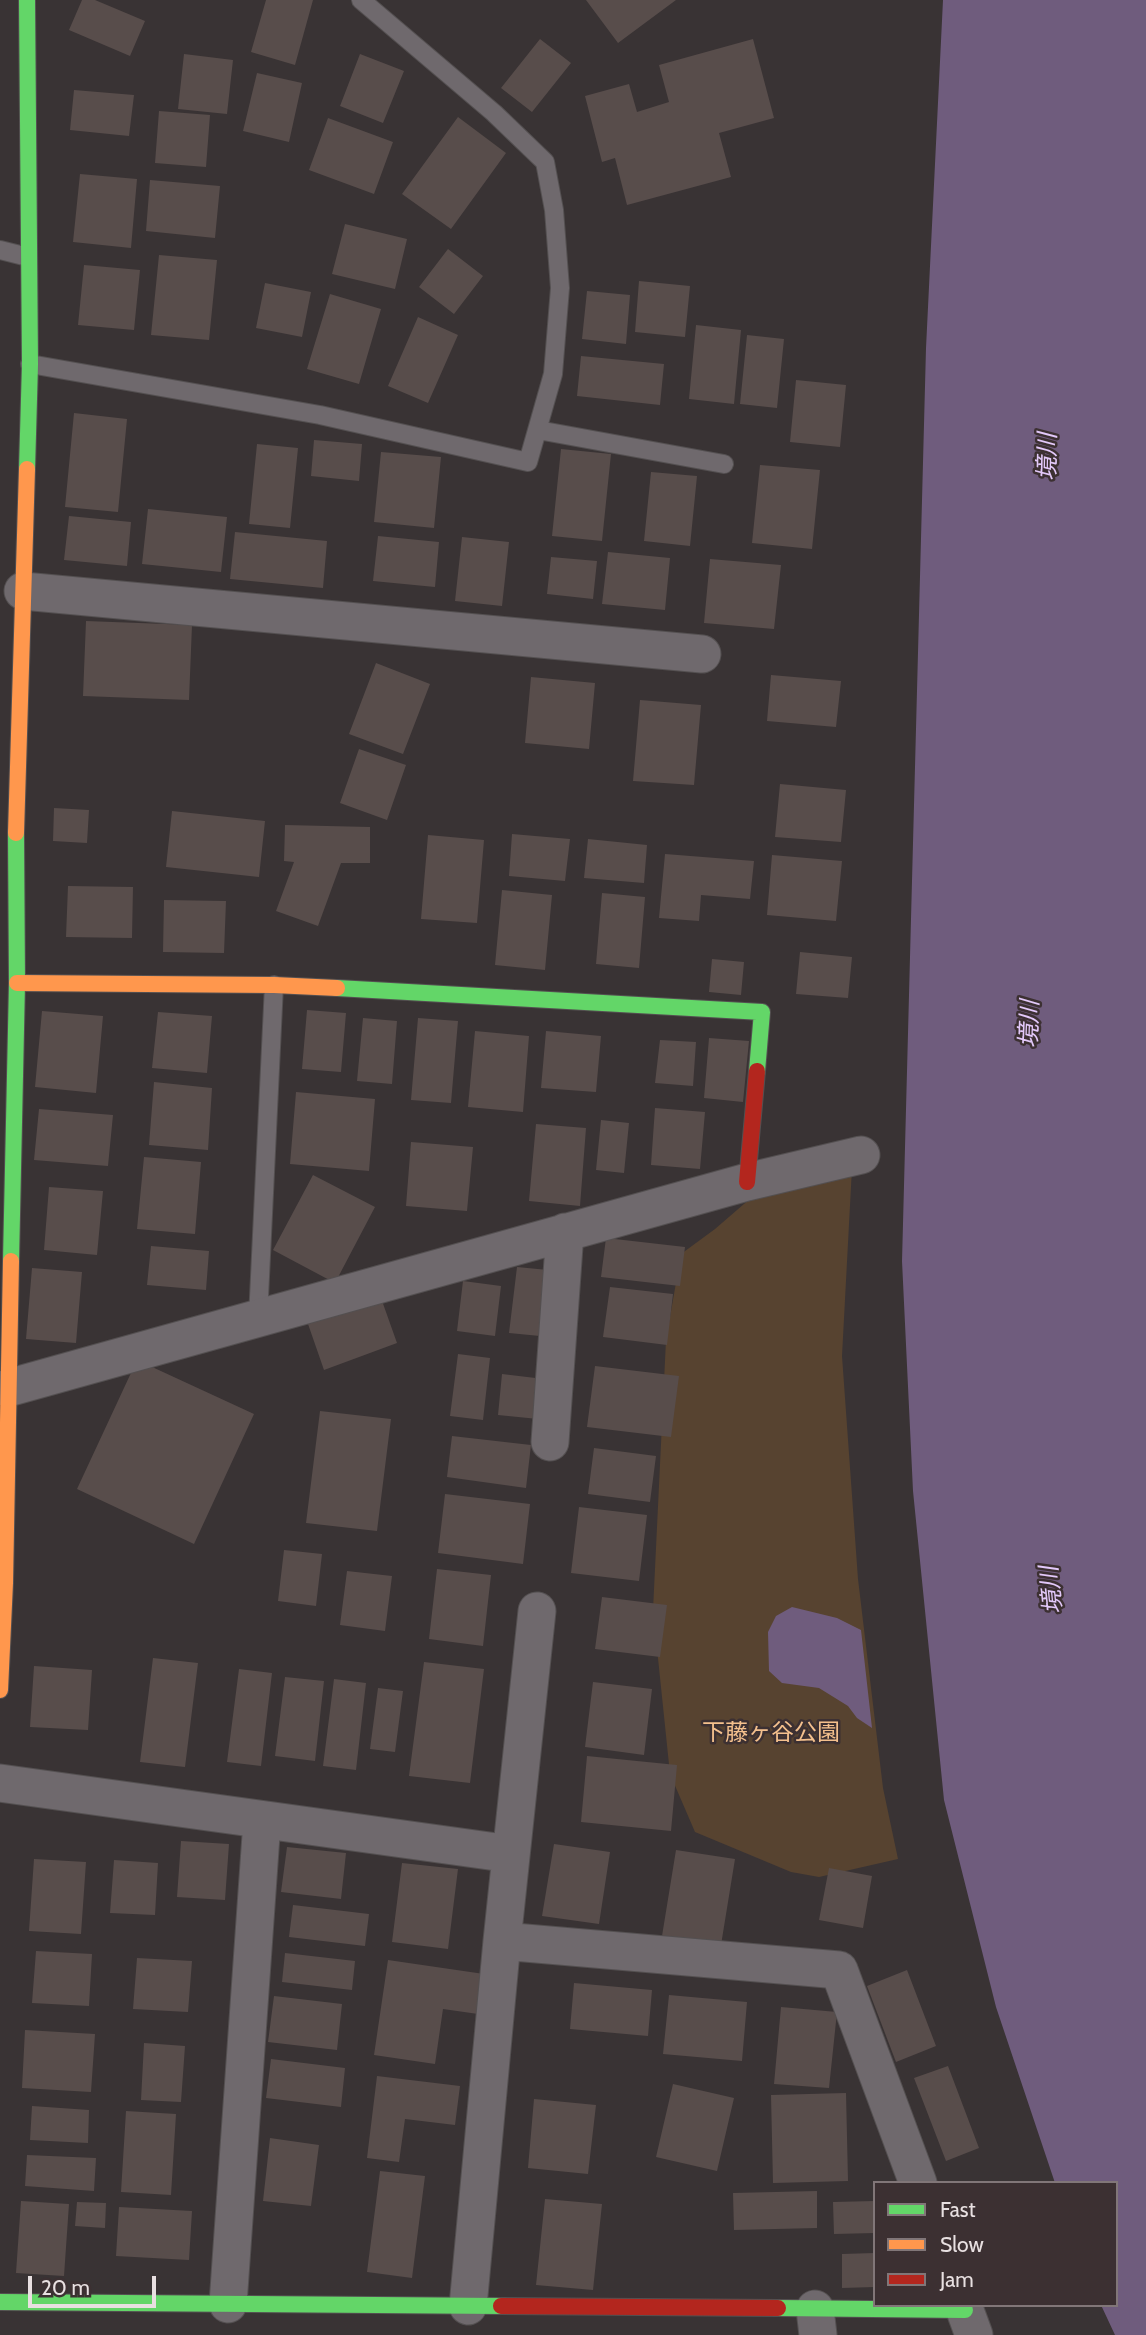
<!DOCTYPE html>
<meta charset="utf-8">
<style>
body{margin:0}
#map{position:relative;width:1146px;height:2335px;overflow:hidden;background:#393334;font-family:Cabin,sans-serif}
canvas{display:block}
.legend{position:absolute;left:873px;top:2181px;width:245px;height:126px;box-sizing:border-box;background:#3c3032;border:2px solid #817678;margin:0;padding:9px 12px;list-style:none;font-size:21px;color:#e8e0e1}
.legend li{display:flex;align-items:center;gap:14px;height:35px}
.legend b{width:35px;border:2px solid #817678}
.scale{position:absolute;left:28px;top:2276px;width:128px;height:32px;box-sizing:border-box;border:4px solid #e8e0e1;border-top:0;padding-left:9px;font-size:21px;line-height:24px;white-space:nowrap;color:#e8e0e1;-webkit-text-stroke:5px #3c3032;paint-order:stroke}
</style>
<div id="map">
<canvas width="1146" height="2335"></canvas>
<ul class="legend">
<li><b style="height:9px;background:#63d668"></b>Fast</li>
<li><b style="height:9px;background:#ff974d"></b>Slow</li>
<li><b style="height:9px;background:#b3261e"></b>Jam</li>
</ul>
<div class="scale">20 m</div>
</div>
<script>
const g = document.querySelector('canvas').getContext('2d');
g.lineJoin = 'round';
function fill(path, color) { g.fillStyle = color; g.fill(path, 'evenodd'); }
function strokePath(path, color, width, dash) { g.strokeStyle = color; g.lineWidth = width; g.lineCap = dash ? 'butt' : 'round'; g.setLineDash(dash || []); g.stroke(path); }
function drawText(font, color, halo, rows, align = 'center') {
  g.font = font + ' Cabin,"Noto Sans JP",sans-serif'; g.lineWidth = 5; g.setLineDash([]); g.textBaseline = 'middle'; g.strokeStyle = halo; g.fillStyle = color; for (const [text, x, y, turn = 0] of rows) {
    g.save(); g.translate(x, y); g.rotate((+turn || 0) * Math.PI / 180); g.textAlign = isNaN(turn) ? turn : align; if (halo) g.strokeText(text, 0, 0); g.fillText(text, 0, 0); g.restore();
  }
}
const green = new Path2D(`
 M810,1147L853,1149L842,1356L858,1579L883,1788L898,1859L819,1877L791,1872L695,1832L670,1774L653,1610L666,1340L681,1254L715,1229Z`);
const water = new Path2D(`
 M943,0H1146V2335H1115L1101,2305H1116V2183H1055L996,2007L944,1800L913,1491L902,1261L926,348Z
 M792,1607L837,1618L861,1630L872,1728L857,1718L848,1706L819,1688L782,1683L769,1671L768,1632L776,1616Z`);
const building = new Path2D(`
 M82,0H95L145,21L130,56L69,30Z
 M266,0H313L295,65L251,52Z
 M586,0H676L618,43Z
 M540,39L571,63L532,112L501,88Z
 M753,39L774,118L719,133L731,177L627,205L615,158L602,162L585,96L629,84L637,112L669,102L659,65Z
 M184,54L233,60L227,114L178,109Z
 M360,54L404,71L383,123L340,106Z
 M257,73L302,83L289,142L243,131Z
 M74,90L134,95L129,136L70,130Z
 M159,111L210,115L206,167L155,163Z
 M458,117L506,153L451,229L402,194Z
 M328,118L393,142L374,194L309,170Z
 M80,174L137,179L131,248L73,242Z
 M150,180L220,186L215,238L146,231Z
 M345,224L407,239L395,289L332,274Z
 M448,249L483,276L454,314L419,287Z
 M159,255L217,260L209,340L151,335Z
 M84,265L140,270L134,330L78,325Z
 M639,281L690,286L685,337L635,332Z
 M265,283L311,292L302,337L256,328Z
 M587,291L630,295L626,344L582,339Z
 M330,294L381,309L359,384L307,369Z
 M418,317L458,335L428,403L388,386Z
 M696,325L741,330L734,404L689,399Z
 M747,335L784,339L777,408L740,404Z
 M581,356L664,364L660,405L577,396Z
 M796,380L846,385L840,447L790,442Z
 M74,413L127,419L118,512L65,507Z
 M314,440L362,444L359,481L311,476Z
 M257,444L298,448L290,528L249,524Z
 M561,449L611,454L602,541L552,536Z
 M381,452L441,457L434,528L374,522Z
 M760,465L820,470L812,549L752,543Z
 M651,472L697,476L690,546L644,541Z
 M148,509L227,517L221,572L142,564Z
 M69,516L131,522L127,566L64,560Z
 M235,532L327,541L323,588L230,579Z
 M378,536L439,542L435,587L373,581Z
 M462,537L509,542L502,606L455,601Z
 M608,552L670,558L665,610L602,604Z
 M551,557L597,561L593,599L547,594Z
 M710,559L781,565L774,629L704,623Z
 M86,621L192,625L189,700L83,696Z
 M376,663L430,684L403,754L349,734Z
 M771,675L841,681L836,727L767,721Z
 M531,677L595,683L589,749L525,743Z
 M640,700L701,705L694,785L633,781Z
 M359,749L406,765L387,820L340,803Z
 M780,784L846,790L841,842L775,837Z
 M54,808L89,810L87,843L53,841Z
 M172,811L265,821L259,877L166,867Z
 M285,825L370,827V863H341L318,926L276,911L294,862L284,861Z
 M512,834L570,839L565,881L509,876Z
 M428,835L484,840L477,923L421,919Z
 M588,839L647,845L644,883L584,878Z
 M665,854L754,861L750,899L701,895L699,921L659,918Z
 M772,855L842,861L836,921L767,915Z
 M68,886L133,887L132,938L66,937Z
 M502,890L552,895L545,970L495,965Z
 M602,893L645,897L639,968L596,964Z
 M164,900L226,901L224,953L163,952Z
 M800,952L852,957L848,998L796,994Z
 M712,959L744,962L741,995L709,992Z
 M307,1010L346,1013L341,1072L302,1069Z
 M42,1011L103,1016L96,1093L35,1087Z
 M158,1012L212,1016L207,1073L152,1068Z
 M363,1018L397,1021L392,1084L357,1081Z
 M418,1018L458,1021L451,1103L411,1100Z
 M475,1031L529,1036L523,1112L468,1107Z
 M546,1031L601,1036L596,1092L541,1088Z
 M709,1038L749,1041L743,1102L704,1098Z
 M660,1040L696,1042L693,1086L655,1083Z
 M154,1082L212,1088L208,1150L149,1145Z
 M296,1092L375,1099L369,1171L290,1164Z
 M655,1108L705,1112L700,1169L651,1165Z
 M39,1109L113,1115L108,1166L34,1160Z
 M601,1120L629,1123L624,1173L596,1170Z
 M536,1124L586,1128L580,1206L529,1201Z
 M411,1142L473,1147L467,1211L406,1206Z
 M144,1157L201,1162L195,1234L137,1229Z
 M313,1175L375,1207L335,1283L273,1250Z
 M49,1187L103,1191L97,1255L44,1250Z
 M606,1238L685,1247L680,1286L601,1277Z
 M151,1246L209,1251L206,1290L147,1285Z
 M517,1267L548,1270L540,1336L509,1333Z
 M32,1268L82,1272L76,1343L26,1339Z
 M463,1281L501,1286L495,1336L457,1331Z
 M610,1287L673,1294L667,1345L603,1337Z
 M381,1298L397,1343L324,1370L308,1324Z
 M458,1354L490,1358L483,1420L450,1416Z
 M137,1360L254,1414L194,1544L77,1489Z
 M595,1366L679,1376L671,1437L587,1427Z
 M502,1374L544,1379L538,1419L498,1415Z
 M320,1411L391,1419L377,1531L306,1523Z
 M452,1436L531,1445L526,1488L447,1477Z
 M594,1448L656,1456L650,1502L588,1494Z
 M445,1494L530,1504L523,1564L438,1553Z
 M579,1507L647,1515L639,1581L571,1573Z
 M284,1550L322,1554L316,1606L278,1601Z
 M437,1569L491,1575L483,1646L429,1639Z
 M347,1571L392,1576L385,1631L340,1625Z
 M602,1597L667,1605L660,1657L595,1649Z
 M153,1658L198,1663L185,1767L140,1762Z
 M424,1662L484,1669L470,1783L409,1776Z
 M34,1666L92,1670L88,1730L30,1727Z
 M239,1669L272,1673L261,1766L227,1762Z
 M285,1677L324,1681L315,1761L275,1756Z
 M334,1679L366,1683L356,1770L323,1766Z
 M593,1682L652,1689L644,1755L585,1747Z
 M378,1688L403,1691L395,1752L370,1749Z
 M587,1756L677,1765L671,1831L581,1822Z
 M181,1841L229,1844L225,1900L177,1897Z
 M554,1844L610,1852L599,1924L542,1916Z
 M287,1847L346,1853L341,1899L281,1892Z
 M676,1850L735,1859L721,1945L662,1936Z
 M34,1859L86,1862L81,1934L29,1931Z
 M114,1860L158,1863L155,1915L110,1913Z
 M402,1863L458,1869L448,1949L392,1942Z
 M829,1868L872,1876L863,1928L819,1920Z
 M293,1905L369,1914L365,1946L289,1937Z
 M36,1951L92,1954L89,2006L32,2003Z
 M285,1953L355,1961L352,1990L282,1982Z
 M137,1958L192,1961L188,2012L133,2009Z
 M388,1960L484,1974L478,2014L443,2009L435,2064L374,2055Z
 M907,1970L936,2046L896,2062L867,1986Z
 M574,1983L652,1990L648,2036L570,2029Z
 M669,1995L747,2002L742,2061L663,2054Z
 M274,1996L342,2004L337,2050L268,2042Z
 M781,2007L837,2012L829,2088L774,2084Z
 M25,2030L95,2034L91,2092L22,2088Z
 M144,2043L185,2046L181,2102L141,2100Z
 M271,2059L345,2068L341,2107L266,2098Z
 M948,2066L979,2148L946,2161L914,2078Z
 M377,2076L460,2086L455,2125L405,2119L399,2162L367,2158Z
 M673,2084L734,2098L717,2171L656,2157Z
 M846,2093L848,2181L773,2183L771,2095Z
 M534,2099L596,2105L588,2174L528,2168Z
 M32,2106L89,2110L88,2143L30,2140Z
 M126,2111L176,2114L171,2195L121,2192Z
 M270,2138L319,2145L311,2206L263,2201Z
 M27,2155L96,2158L94,2191L25,2186Z
 M380,2171L425,2176L412,2278L367,2272Z
 M817,2191V2228L734,2230L733,2193Z
 M545,2199L602,2204L593,2290L536,2285Z
 M21,2201L69,2204L64,2276L16,2273Z
 M875,2201V2233L834,2234L833,2202Z
 M77,2202L106,2203L105,2228L75,2226Z
 M119,2207L192,2211L189,2260L116,2256Z
 M875,2253V2287L842,2288V2254Z`);
const lane = new Path2D(`
 M0,250L28,257
 M30,364L320,415L528,462L553,374L560,288L554,210L545,162L494,113L361,0
 M538,430L724,464
 M258,1318L274,985`);
const street = new Path2D(`
 M23,591L702,654
 M8,1388L747,1182L861,1155
 M550,1442L565,1232
 M0,1783L511,1854
 M502,1941L839,1970L918,2183
 M228,2304L262,1821
 M963,2305L974,2335
 M468,2306L502,1941L537,1611
 M815,2309L818,2335`);
const fast = new Path2D(`
 M27,469L30,364L27,0
 M337,988L762,1012L757,1071
 M11,1261L17,983L16,833
 M0,2302L501,2306
 M778,2308L965,2310`);
const slow = new Path2D(`
 M16,833L27,469
 M17,983L274,985L337,988
 M0,1690L5,1583L11,1261`);
const jam = new Path2D(`
 M747,1182L757,1071
 M501,2306L778,2308`);
const parkNames = [
 ["下藤ヶ谷公園",771,1733]
];
const waterNames = [
 ["境川",1048,457,-89],
 ["境川",1030,1024,-88],
 ["境川",1052,1590,-96]
];
fill(green, '#574330');
fill(water, '#6f5c7d');
fill(building, '#584d4b');
strokePath(lane, '#545051', 20);
strokePath(street, '#545051', 39);
strokePath(fast, '#545051', 18);
strokePath(slow, '#545051', 18);
strokePath(jam, '#545051', 18);
strokePath(lane, '#6f696d', 18);
strokePath(street, '#6f696d', 37);
strokePath(fast, '#63d668', 16);
strokePath(slow, '#ff974d', 16);
strokePath(jam, '#b3261e', 16);
drawText('23px', '#f4c08d', '#3c3032', parkNames);
drawText('italic 24px', '#e3c9fa', '#3c3032', waterNames);
</script>
